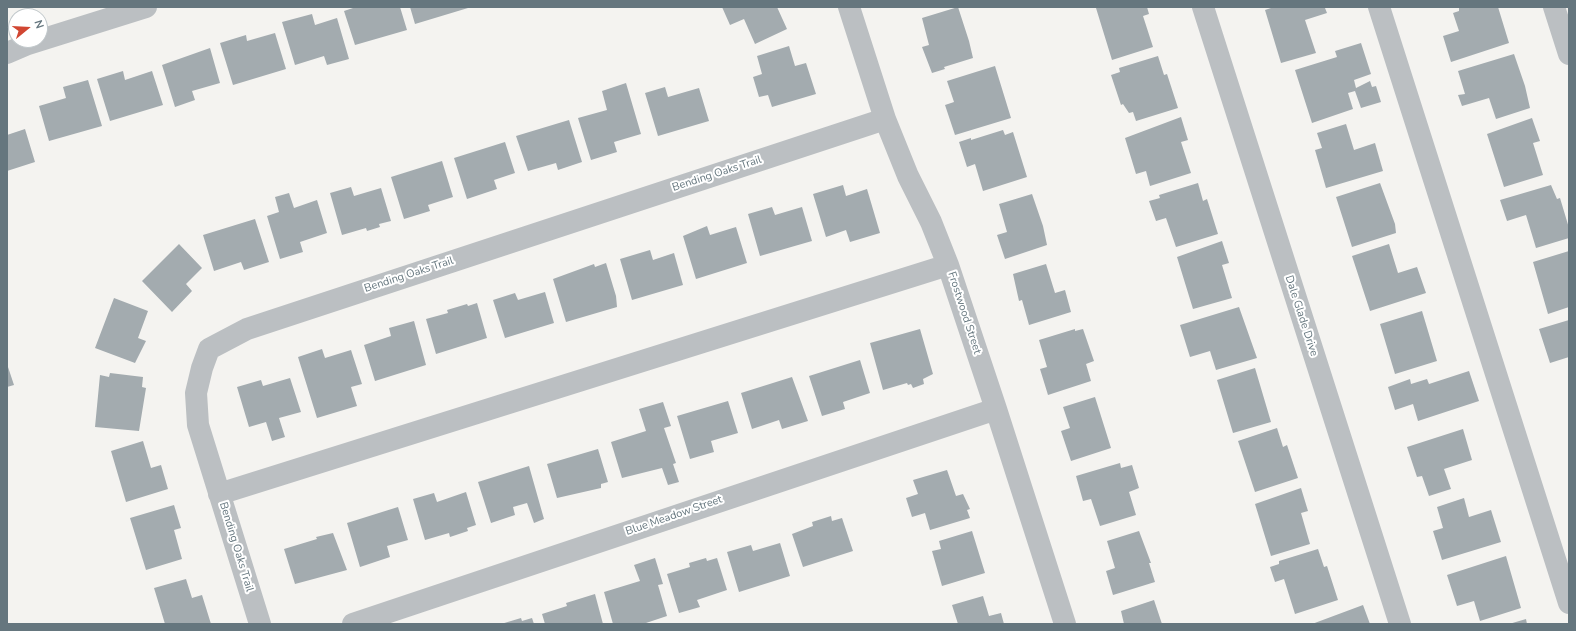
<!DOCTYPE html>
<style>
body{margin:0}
#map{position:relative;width:1576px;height:631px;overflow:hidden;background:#f4f3f0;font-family:"Nunito Sans",sans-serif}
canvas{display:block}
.frame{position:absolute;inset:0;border:8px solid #65767e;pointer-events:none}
.north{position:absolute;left:8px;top:8px;width:40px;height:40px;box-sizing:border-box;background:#fff;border:1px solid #c1c8cb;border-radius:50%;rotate:72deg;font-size:11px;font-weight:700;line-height:16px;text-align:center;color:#65767e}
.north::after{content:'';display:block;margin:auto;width:14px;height:18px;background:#d14632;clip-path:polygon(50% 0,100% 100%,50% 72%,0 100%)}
</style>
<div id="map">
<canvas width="1576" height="631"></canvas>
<div class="frame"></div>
<div class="north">N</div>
</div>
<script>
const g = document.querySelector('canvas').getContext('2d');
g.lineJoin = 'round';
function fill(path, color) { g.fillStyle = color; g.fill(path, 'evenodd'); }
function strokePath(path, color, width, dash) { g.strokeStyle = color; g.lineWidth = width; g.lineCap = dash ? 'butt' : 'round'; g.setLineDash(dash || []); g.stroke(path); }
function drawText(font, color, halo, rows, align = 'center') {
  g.font = font + ' "Nunito Sans",sans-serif'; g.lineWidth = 4; g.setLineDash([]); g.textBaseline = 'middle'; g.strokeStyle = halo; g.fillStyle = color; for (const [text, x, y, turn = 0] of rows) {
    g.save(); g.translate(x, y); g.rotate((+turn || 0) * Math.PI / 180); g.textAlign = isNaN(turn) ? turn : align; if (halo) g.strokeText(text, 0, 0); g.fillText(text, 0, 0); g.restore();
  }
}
const building = new Path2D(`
 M356,7H400L407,30L355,45L344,11Z
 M410,7H467L468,8L415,24Z
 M722,7H777L787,29L755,44L744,19L730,25Z
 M958,7L969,41L973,58L944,67L945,69L932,73L922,47L929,45L922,18Z
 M1098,7H1147L1149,14L1143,16L1153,47L1112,60L1096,8Z
 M1274,7H1329L1325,8L1327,13L1305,20L1316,53L1281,63L1265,10Z
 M1459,7H1498L1509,43L1451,62L1443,36L1459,31L1453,13L1459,11Z
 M312,14L315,25L337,18L349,59L327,65L324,56L295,65L282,22Z
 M275,33L286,69L233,85L220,43L246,35L247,41Z
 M1361,43L1371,74L1354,80L1356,88L1370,81L1372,87L1376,86L1381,102L1361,108L1355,91L1348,93L1353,109L1312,123L1295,70L1337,57L1335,51Z
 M789,46L795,66L806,63L816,94L772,107L768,95L759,97L753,77L762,74L757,56Z
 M210,48L220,83L192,91L195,100L175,107L162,65Z
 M1514,54L1525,86L1530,108L1496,119L1489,98L1462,106L1458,95L1465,94L1458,71Z
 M1158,56L1164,75L1167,74L1178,108L1136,121L1133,112L1129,113L1123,104L1121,105L1111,75L1120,72L1119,68Z
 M995,66L1011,118L955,135L945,105L954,102L947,81Z
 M123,71L125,80L152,71L163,105L110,121L97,79Z
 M88,80L102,126L49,141L39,106L66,98L63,87Z
 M626,83L641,134L614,142L617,152L591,160L578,118L607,110L602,91Z
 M665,87L668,97L699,88L709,121L658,136L645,93Z
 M1181,117L1188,140L1181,142L1191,173L1150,186L1146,171L1136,174L1125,138Z
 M1532,118L1540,141L1533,143L1543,175L1504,187L1487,134Z
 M569,120L582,162L558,170L556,163L528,171L516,136Z
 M1346,124L1354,150L1375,143L1383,171L1326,188L1315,150L1322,148L1317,133Z
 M25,129L35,162L7,171V135Z
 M1003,130L1005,135L1013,132L1027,177L983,191L975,164L967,167L959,142L971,138V140Z
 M505,142L515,173L494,180L497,189L467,199L454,158Z
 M442,161L453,197L428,205L430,211L404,219L391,177Z
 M1198,183L1203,201L1207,199L1218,234L1176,247L1166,218L1156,221L1149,201L1160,198L1159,195Z
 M1380,183L1395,224L1396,233L1352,247L1336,197Z
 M843,185L846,196L867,189L880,233L850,242L846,230L826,237L813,194Z
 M1551,185L1557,199L1560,198L1569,228V238L1536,248L1526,215L1507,221L1500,200Z
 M351,187L354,196L381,188L391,221L379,224L380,227L367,231L366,228L342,235L330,193Z
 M289,193L294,208L317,200L327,233L300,242L303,252L280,259L267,216L279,212L275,197Z
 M1032,194L1043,226L1047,245L1005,259L997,235L1007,232L999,204Z
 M772,207L775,215L802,207L812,241L760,256L748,214Z
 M255,219L269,262L244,270L241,262L214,271L203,235Z
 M707,226L710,235L736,227L747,263L696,279L683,236Z
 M1222,241L1229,263L1222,265L1232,298L1193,309L1177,257Z
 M179,244L202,268L186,284L192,291L172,312L142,281Z
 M1389,244L1398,273L1417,267L1426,293L1370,311L1352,256Z
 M650,250L653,260L674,253L683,285L632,300L620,259Z
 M1569,251V307L1548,314L1533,262Z
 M606,263L616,296L617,307L566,322L553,279L594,264L595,267Z
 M1046,264L1055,293L1065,290L1071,312L1029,325L1022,300L1019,301L1013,274Z
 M545,292L554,323L505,338L493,300L515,293L518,300Z
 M114,298L148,311L138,338L146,341L135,363L95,348Z
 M477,303L487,338L436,354L426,319L448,313L447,310L467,304L468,306Z
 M1239,307L1257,358L1216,370L1210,351L1190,357L1180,325Z
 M1422,311L1437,361L1395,374L1380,324Z
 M1569,320V357L1550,363L1539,329Z
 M414,321L426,365L375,381L364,345L391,336L389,328Z
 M920,329L933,374L923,379L924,384L913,388L911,384L908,385L907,383L883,390L870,343Z
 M1075,329V331L1083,329L1094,361L1086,364L1091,381L1048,395L1040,369L1047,367L1039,340Z
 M322,349L325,358L351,350L362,384L351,387L357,406L317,418L298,357Z
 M860,360L870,393L843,402L845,409L822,416L809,376Z
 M7,364L14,385L7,387Z
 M1255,368L1271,422L1233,433L1217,380Z
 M1469,371L1479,401L1418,421L1413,404L1395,410L1388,387L1410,379L1411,384L1427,379L1429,384Z
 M110,373L143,377L142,387L146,388L139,431L95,427L100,375L109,377Z
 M792,377L808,421L782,429L779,420L752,429L741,393Z
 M290,378L301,412L279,418L285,437L272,441L266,422L249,427L237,387L261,380L263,386Z
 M1095,397L1111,448L1071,461L1061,431L1070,428L1063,407Z
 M728,401L738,433L711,441L714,452L690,459L677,416Z
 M663,402L671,426L664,428L676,463L673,464L679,482L668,485L662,468L622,478L611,442L646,431L639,409Z
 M1277,428L1283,447L1287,445L1298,478L1255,492L1238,441Z
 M1463,429L1472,460L1444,469L1451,489L1429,496L1422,476L1417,477L1407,447Z
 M143,441L151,468L161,465L168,489L126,502L111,451Z
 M598,449L608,482L601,484V488L557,498L547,464Z
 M1120,463L1121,468L1132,465L1139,488L1129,492L1136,515L1100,526L1091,499L1083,501L1076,476Z
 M529,466L544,519L534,523L527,503L513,507L515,515L491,523L478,482Z
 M947,470L956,496L963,494L970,509L967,510L970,518L930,530L925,513L912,517L906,498L918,494L913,480Z
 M1301,488L1308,511L1301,513L1310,544L1271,556L1255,504Z
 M466,492L476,525L467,528L468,531L450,537L449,533L425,540L413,499L434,493L437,502Z
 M1464,498L1469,517L1491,510L1501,542L1442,560L1433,531L1443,528L1437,507Z
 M174,505L181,528L174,530L182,559L146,570L130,518Z
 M398,507L408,540L387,546L390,557L360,567L347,523Z
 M831,516L832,521L842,518L853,551L803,567L792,534L813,526L812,522Z
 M972,531L985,573L942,586L932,551L941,549L939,541Z
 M1139,531L1151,563H1149L1155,582L1113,595L1106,571L1115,568L1107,541Z
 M333,533L347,570L295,584L284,549L317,539L316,537Z
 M780,543L790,576L739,592L727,552L751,545L753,551Z
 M1318,549L1324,567L1327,566L1338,600L1295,614L1284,579L1275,582L1270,567L1279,564V561Z
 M1506,556L1521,608L1480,621L1474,601L1457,606L1447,575Z
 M655,558L663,584L658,585L667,616L643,624H613L604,592L640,581L634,565Z
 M706,558L707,561L717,558L727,590L697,600L700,607L679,613L667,574L690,567L689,563Z
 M186,579L192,598L202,595L211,624H165L154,588Z
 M595,594L603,624H545L542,614L567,606L566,603Z
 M983,596L989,616L1001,613L1004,624H958L952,605Z
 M1154,600L1162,624H1124L1121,611Z
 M1363,605L1370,624H1312Z
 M521,618L522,621L532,618L534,624H501Z
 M1526,619L1527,624H1509Z`);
const minor = new Path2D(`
 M849,7L885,119L908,176L931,222L948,265L996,409L1065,624
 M1203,7L1400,624
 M1379,7L1569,603
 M1554,7L1569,54
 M7,53L28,44L146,7
 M219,494L948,265
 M260,624L198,425L196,393L202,368L209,349L247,329L885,119
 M353,624L996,409`);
const streetNames = [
 ["Bending Oaks Trail",717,174,-18],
 ["Bending Oaks Trail",409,275,-18],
 ["Frostwood Street",964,313,72],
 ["Dale Glade Drive",1301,316,72],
 ["Blue Meadow Street",674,516,-19],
 ["Bending Oaks Trail",236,547,73]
];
fill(building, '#a3abaf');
strokePath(minor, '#bbbfc2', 22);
drawText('11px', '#65767e', '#fff', streetNames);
</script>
